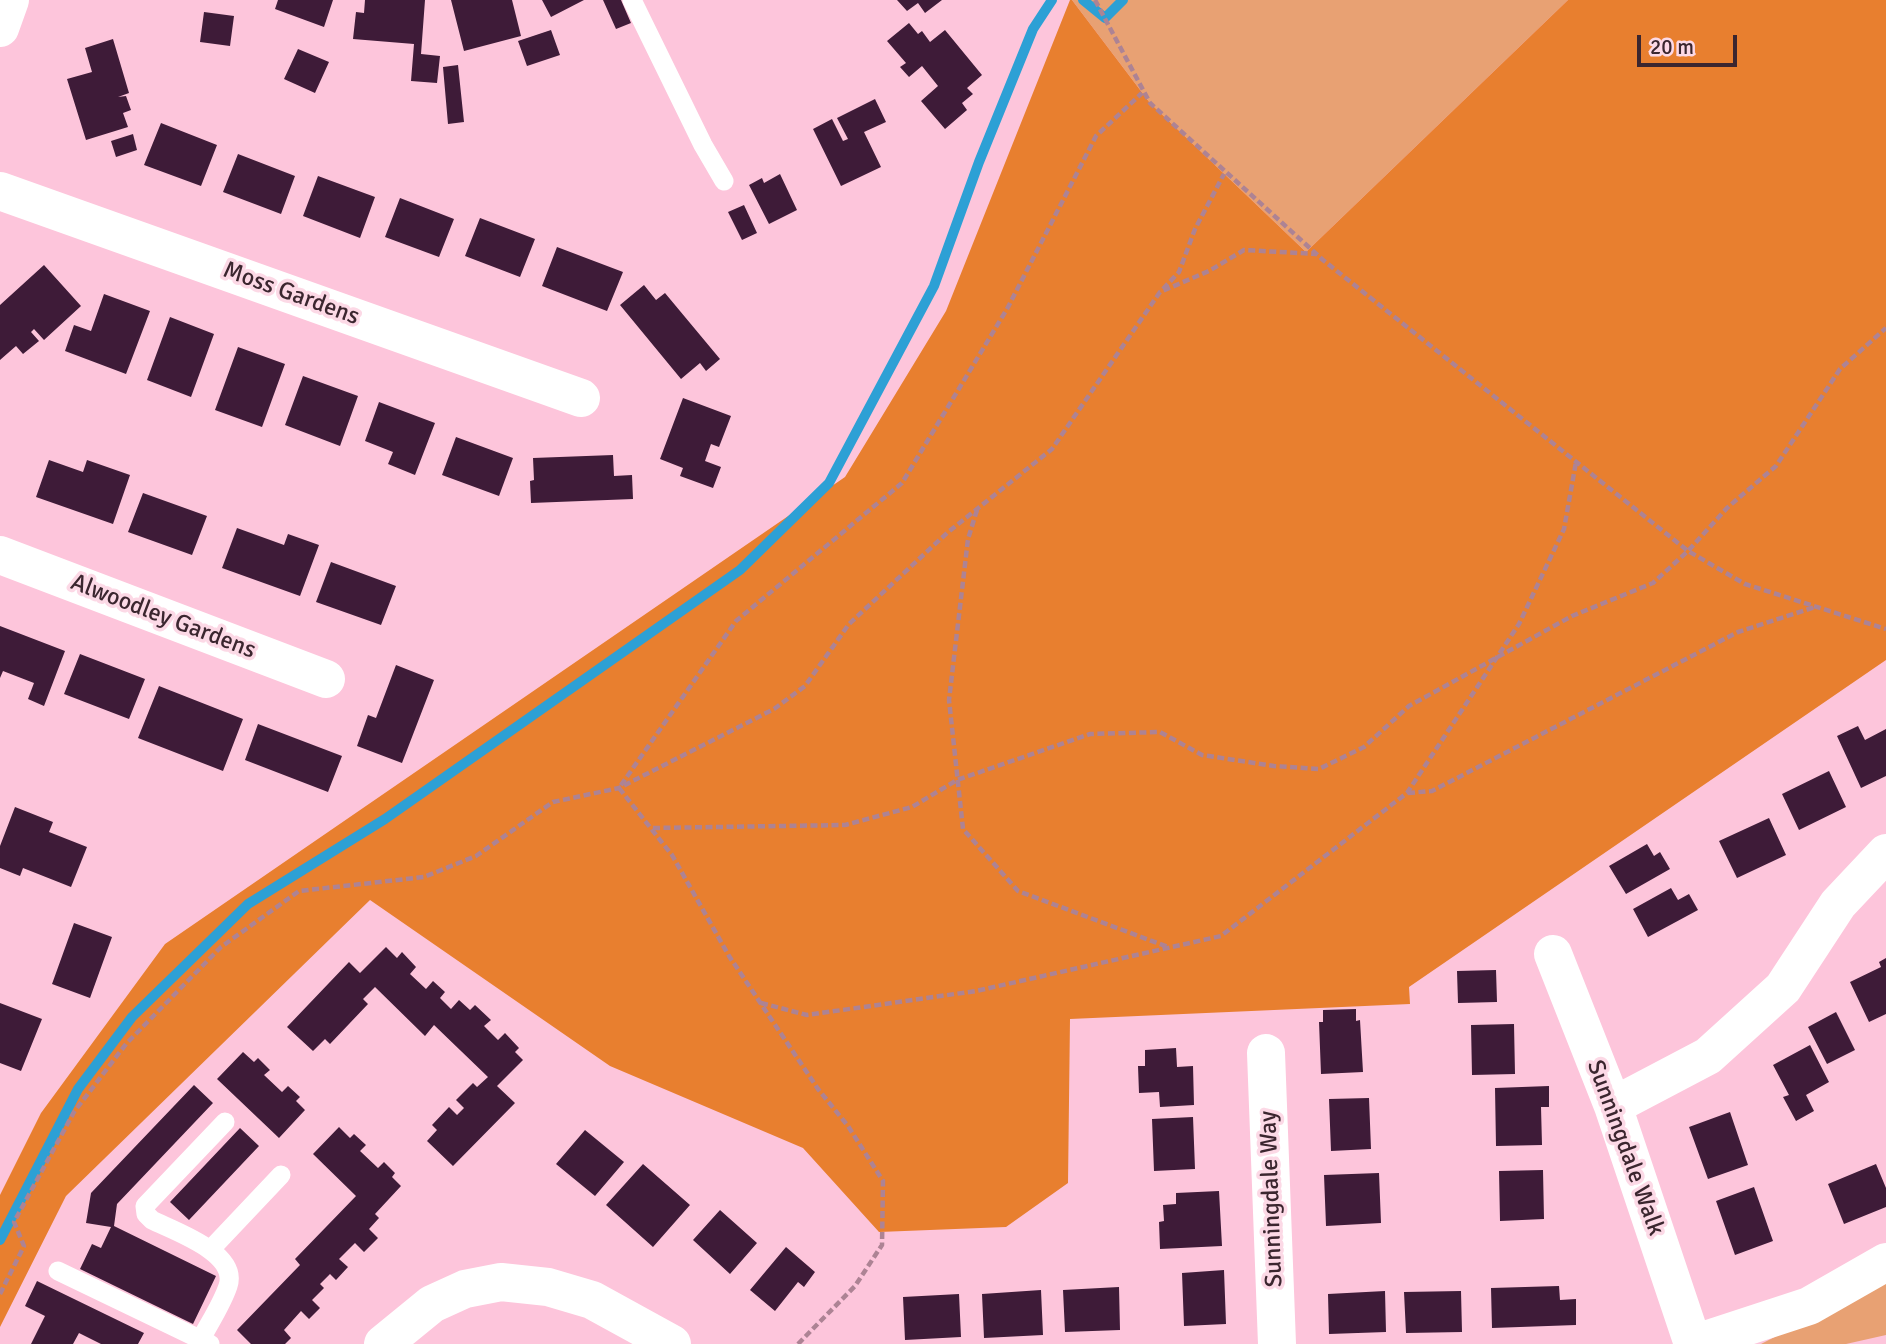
<!DOCTYPE html>
<style>
body{margin:0}
#map{position:relative;width:1886px;height:1344px;overflow:hidden;background:#fdc5db;font-family:Signika,sans-serif}
canvas{display:block}
.scale{position:absolute;left:1637px;top:35px;width:100px;height:32px;box-sizing:border-box;border:4px solid #3b262f;border-top:0;padding-left:9px;font-size:21px;line-height:24px;white-space:nowrap;color:#3b262f;-webkit-text-stroke:5px #fcd9e6;paint-order:stroke}
</style>
<div id="map">
<canvas width="1886" height="1344"></canvas>
<div class="scale">20 m</div>
</div>
<script>
const g = document.querySelector('canvas').getContext('2d');
g.lineJoin = 'round';
function fill(path, color) { g.fillStyle = color; g.fill(path, 'evenodd'); }
function strokePath(path, color, width, dash) { g.strokeStyle = color; g.lineWidth = width; g.lineCap = dash ? 'butt' : 'round'; g.setLineDash(dash || []); g.stroke(path); }
function drawText(font, color, halo, rows, align = 'center') {
  g.font = font + ' Signika,sans-serif'; g.lineWidth = 7; g.setLineDash([]); g.textBaseline = 'middle'; g.strokeStyle = halo; g.fillStyle = color; for (const [text, x, y, turn = 0] of rows) {
    g.save(); g.translate(x, y); g.rotate((+turn || 0) * Math.PI / 180); g.textAlign = isNaN(turn) ? turn : align; if (halo) g.strokeText(text, 0, 0); g.fillText(text, 0, 0); g.restore();
  }
}
const green = new Path2D(`
 M1072,0H1568L1306,252L1150,103Z
 M1886,1280V1335L1846,1344H1761Z`);
const forest = new Path2D(`
 M1070,0H1072L1150,103L1306,252L1568,0H1886V660L1409,987L1410,1004L1070,1019L1068,1183L1006,1227L879,1232L803,1148L610,1066L370,900L66,1196L0,1327V1195L41,1113L165,944L845,477L946,311Z`);
const stream = new Path2D(`
 M1083,0L1105,18L1123,0
 M0,1240L78,1089L132,1017L248,904L385,819L740,570L829,483L934,286L979,162L1033,29L1052,0`);
const building = new Path2D(`
 M278,0H333L324,27L275,9Z
 M365,0H425L421,54L440,56L437,83L411,81L414,44L353,39L356,12L364,13Z
 M451,0H512L521,36L464,51Z
 M542,0H584L551,17Z
 M603,0H621L631,23L616,29Z
 M897,0H942L925,13L918,3L907,11Z
 M204,12L234,16L230,46L200,42Z
 M909,23L918,34L922,31L930,42L945,30L982,75L967,88L973,94L962,103L967,110L945,129L921,101L938,86L922,66L909,77L900,67L906,63L887,41Z
 M551,30L560,55L527,66L518,41Z
 M113,39L129,93L118,97L126,96L131,110L123,113L128,127L86,140L67,79L92,72L85,48Z
 M298,49L329,62L315,93L284,79Z
 M458,65L464,122L448,124L443,67Z
 M875,99L886,122L864,132L881,167L841,186L813,129L832,119L843,141L848,139L837,118Z
 M161,123L217,145L201,186L144,165Z
 M133,134L137,150L116,157L111,141Z
 M238,154L295,176L281,214L223,192Z
 M780,174L797,210L769,224L749,185L762,178L764,183Z
 M318,176L375,197L360,238L303,216Z
 M400,198L454,219L439,257L385,237Z
 M744,205L757,233L742,240L728,212Z
 M480,218L535,239L520,277L465,256Z
 M557,247L623,272L607,311L542,286Z
 M44,265L81,306L44,340L34,329L31,332L39,341L23,354L16,346L0,360V305Z
 M644,285L656,300L665,293L720,359L706,371L700,363L681,379L620,305Z
 M104,294L150,311L126,374L65,351L74,325L91,331Z
 M170,317L214,334L191,397L147,380Z
 M238,347L285,364L262,427L215,410Z
 M303,376L358,396L340,446L285,425Z
 M683,398L731,416L719,447L711,444L705,461L721,467L713,488L680,476L683,468L660,459Z
 M379,402L435,423L415,475L388,464L393,452L365,441Z
 M456,437L513,458L499,496L442,475Z
 M613,455L614,476L632,475L633,499L531,503L530,481L534,480L533,458Z
 M49,460L83,472L87,460L130,475L113,524L36,497Z
 M143,493L207,516L192,555L128,532Z
 M237,528L284,545L288,534L319,545L300,596L222,568Z
 M331,562L396,586L381,625L316,602Z
 M0,626L65,651L44,706L28,699L34,683L3,671L0,678Z
 M80,654L145,679L129,719L64,694Z
 M396,665L434,680L402,763L357,746L368,715L376,718Z
 M159,686L243,719L223,771L138,738Z
 M258,724L342,756L328,792L245,760Z
 M1858,726L1865,740L1886,729V776L1861,788L1837,736Z
 M1829,771L1846,807L1799,830L1782,794Z
 M15,807L53,822L49,832L87,847L71,887L23,868L20,876L0,868V846Z
 M1769,818L1786,855L1737,878L1719,841Z
 M1647,844L1654,856L1660,852L1670,869L1626,894L1609,866Z
 M1671,888L1678,900L1689,894L1698,910L1648,937L1633,909Z
 M74,923L112,937L90,998L52,984Z
 M386,947L397,958L402,952L416,967L410,974L426,989L433,981L445,992L440,998L451,1009L459,1000L470,1010L475,1005L491,1020L484,1026L498,1040L505,1033L519,1048L515,1052L523,1060L497,1086L515,1103L453,1166L427,1141L437,1130L432,1125L449,1107L457,1115L464,1108L456,1100L473,1083L477,1087L488,1077L434,1025L425,1036L375,987L363,999L368,1004L330,1044L325,1039L313,1051L287,1027L349,962L360,973Z
 M1886,958V1014L1869,1022L1850,982L1881,967L1879,962Z
 M1496,970L1497,1002L1458,1003L1457,971Z
 M0,1003L42,1019L21,1071L0,1063Z
 M1356,1009V1021L1360,1020L1363,1072L1321,1074L1319,1022H1323V1010Z
 M1836,1012L1855,1050L1827,1064L1808,1027Z
 M1514,1024L1515,1074L1472,1075L1471,1025Z
 M1810,1045L1829,1082L1806,1095L1814,1111L1796,1121L1783,1097L1789,1095L1773,1065Z
 M1176,1048L1177,1067L1193,1066L1194,1105L1160,1107L1159,1092L1139,1093L1138,1066H1145V1050Z
 M243,1052L254,1062L258,1058L270,1070L264,1075L282,1092L288,1086L300,1097L296,1101L305,1110L279,1138L217,1079Z
 M194,1085L213,1103L117,1204L114,1226L216,1276L193,1324L80,1269L92,1244L101,1248L111,1227L86,1223L91,1193Z
 M1549,1086V1107H1541L1542,1145L1496,1146L1495,1088Z
 M1369,1098L1371,1149L1331,1151L1329,1099Z
 M1730,1112L1748,1165L1708,1179L1689,1127Z
 M1193,1117L1195,1169L1154,1171L1152,1119Z
 M339,1127L350,1138L354,1134L366,1145L360,1151L378,1168L384,1162L395,1173L392,1177L401,1186L375,1214L379,1218L369,1229L378,1238L364,1252L355,1243L339,1259L348,1267L336,1280L330,1274L320,1284L324,1288L312,1300L320,1308L309,1319L301,1311L284,1330L291,1338L285,1344H251L237,1330L300,1265L295,1259L356,1196L313,1154Z
 M240,1128L259,1146L189,1220L170,1202Z
 M585,1130L624,1162L595,1196L556,1164Z
 M643,1164L690,1205L653,1247L606,1205Z
 M1876,1164L1886,1188V1207L1844,1224L1828,1184Z
 M1543,1170L1544,1219L1500,1221L1499,1171Z
 M1379,1173L1381,1223L1326,1226L1324,1175Z
 M1754,1187L1773,1241L1735,1255L1716,1201Z
 M1219,1191L1222,1246L1160,1249L1159,1222L1164,1221L1163,1205L1176,1204V1193Z
 M720,1210L757,1243L730,1274L693,1240Z
 M786,1247L815,1272L804,1287L798,1282L775,1311L750,1290Z
 M1224,1270L1226,1324L1184,1326L1182,1273Z
 M37,1281L144,1333L138,1344H101L79,1333L73,1344H31L45,1316L25,1306Z
 M1559,1286L1560,1300L1576,1299V1325L1492,1328L1491,1288Z
 M1119,1287L1120,1330L1065,1332L1063,1290Z
 M1041,1290L1043,1335L984,1338L982,1294Z
 M1385,1291L1386,1332L1329,1334L1328,1294Z
 M1461,1291L1462,1332L1406,1333L1404,1292Z
 M959,1294L961,1337L905,1340L903,1297Z`);
const path = new Path2D(`
 M1095,0L1150,103L1323,260L1688,551L1745,584L1886,629
 M1163,289L1179,272L1195,229L1224,174
 M977,510L968,539L949,700L963,829L1018,891L1168,947
 M1408,793L1432,791L1738,632L1815,607
 M653,828L845,825L912,807L957,780L1090,734L1160,732L1202,755L1274,766L1319,769L1364,747L1409,706L1572,616L1653,583L1688,551L1727,508L1776,466L1840,369L1886,328
 M761,1003L807,1015L976,991L1221,936L1407,793L1519,624L1564,529L1576,462
 M0,1294L24,1246L14,1222L74,1112L126,1044L221,947L299,891L424,877L476,856L553,802L619,788L774,709L805,686L849,624L947,533L1052,449L1160,292L1209,271L1244,250L1317,254
 M798,1344L855,1286L882,1245L883,1181L848,1126L818,1089L729,956L672,855L619,788L736,621L902,483L1007,309L1096,136L1142,93`);
const service = new Path2D(`
 M632,0L703,145L724,181
 M211,1249L281,1175
 M58,1271L210,1344
 M201,1339C210,1322 222,1304 228,1286C239,1253 174,1231 152,1220L146,1214L145,1206L225,1122`);
const minor = new Path2D(`
 M0,28L10,0
 M0,191L581,398
 M0,555L326,679
 M1553,954L1613,1106L1693,1344
 M1266,1053L1277,1344
 M1613,1106L1708,1056L1783,988L1838,904L1886,853
 M383,1344L432,1304L465,1289L501,1282L548,1287L592,1300L672,1344
 M1693,1344L1809,1306L1886,1262`);
const streetNames = [
 ["Moss Gardens",291,294,20],
 ["Alwoodley Gardens",163,617,21],
 ["Sunningdale Walk",1625,1148,70],
 ["Sunningdale Way",1272,1199,-92]
];
fill(green, '#e8a173');
fill(forest, '#e87f2f');
strokePath(stream, '#2da0d5', 10);
fill(building, '#3e1b38');
strokePath(path, '#ad8394', 4.5, [7, 3.5]);
strokePath(service, '#fff', 19);
strokePath(minor, '#fff', 38);
drawText('24px', '#3b262f', '#fcd9e6', streetNames);
</script>
